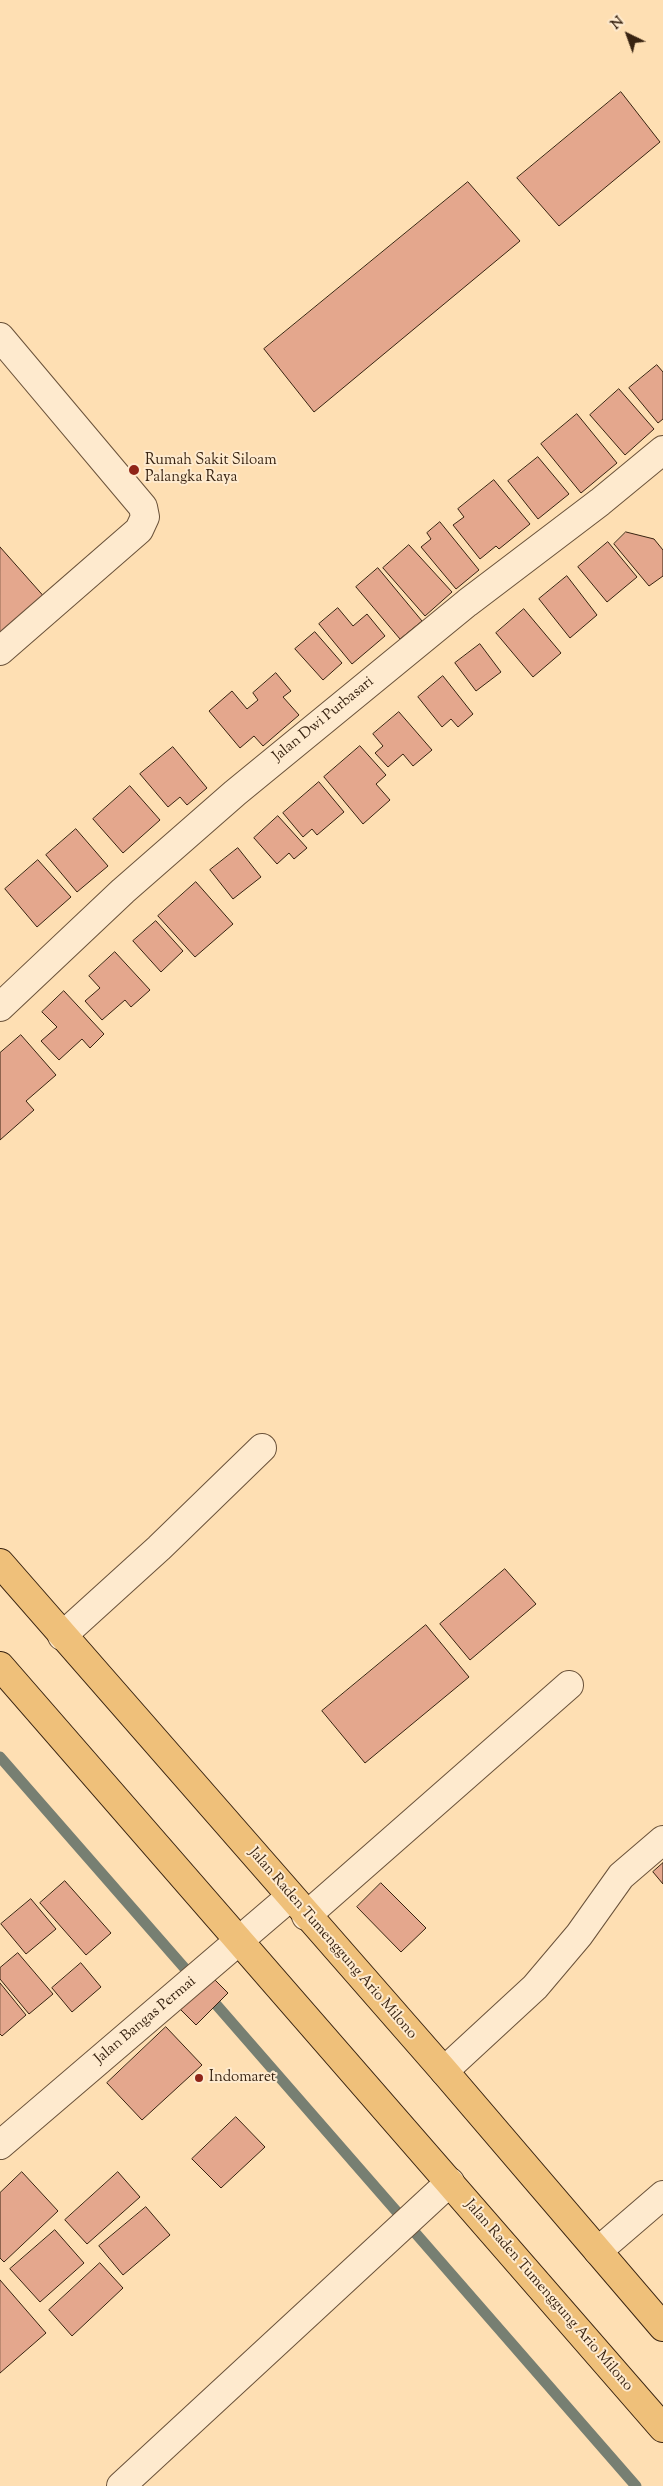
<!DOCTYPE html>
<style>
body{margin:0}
#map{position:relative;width:663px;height:2486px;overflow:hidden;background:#fedfb3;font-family:"Sorts Mill Goudy",serif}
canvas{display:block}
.north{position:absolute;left:603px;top:10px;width:50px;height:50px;-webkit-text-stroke:4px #feeace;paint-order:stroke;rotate:318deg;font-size:14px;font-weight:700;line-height:20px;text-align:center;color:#382311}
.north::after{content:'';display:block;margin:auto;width:18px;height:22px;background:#382311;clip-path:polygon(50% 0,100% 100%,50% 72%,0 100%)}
</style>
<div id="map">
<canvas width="663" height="2486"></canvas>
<div class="north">N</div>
</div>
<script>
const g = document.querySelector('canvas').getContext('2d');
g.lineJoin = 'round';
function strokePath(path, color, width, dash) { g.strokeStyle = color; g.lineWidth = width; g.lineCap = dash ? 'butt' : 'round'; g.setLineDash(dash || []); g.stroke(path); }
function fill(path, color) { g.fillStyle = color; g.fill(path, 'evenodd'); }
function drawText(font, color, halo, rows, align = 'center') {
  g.font = font + ' "Sorts Mill Goudy",serif'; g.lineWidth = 4; g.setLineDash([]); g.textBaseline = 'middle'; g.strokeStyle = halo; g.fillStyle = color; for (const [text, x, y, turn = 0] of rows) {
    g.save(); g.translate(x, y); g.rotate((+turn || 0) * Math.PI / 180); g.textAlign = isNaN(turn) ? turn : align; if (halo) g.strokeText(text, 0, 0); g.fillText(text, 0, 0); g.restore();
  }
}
const stream = new Path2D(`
 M0,1757L195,1980
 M207,1994L636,2486`);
const building = new Path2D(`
 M621,92L660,142L559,226L517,178Z
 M468,182L520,241L314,412L264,349Z
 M657,365L663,372V419L658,423L629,388Z
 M619,389L654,429L625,455L590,415Z
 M577,414L617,463L581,493L541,444Z
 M538,457L569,494L538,519L508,481Z
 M494,480L530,524L499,549L496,546L480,559L453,525L464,517L458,509Z
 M440,522L479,570L456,589L421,547L431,539L427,533Z
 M626,532L654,539L663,550V576L649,586L614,544Z
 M608,542L637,577L607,602L578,567Z
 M409,545L452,592L425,616L383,568Z
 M0,547L47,600L0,641Z
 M378,568L422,621L400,639L356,587Z
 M567,576L597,615L570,638L539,599Z
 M338,608L353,626L367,614L385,636L352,664L319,624Z
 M524,609L561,653L533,677L496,633Z
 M315,632L342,663L323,680L295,649Z
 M480,644L501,672L476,691L455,663Z
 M276,673L291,691L283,697L299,715L263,746L254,736L240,748L209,711L232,691L247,709L258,700L253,693Z
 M443,676L473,714L458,727L451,719L442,727L418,697Z
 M399,712L432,750L413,766L403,754L388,767L375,753L383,746L373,734Z
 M360,746L386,775L376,784L390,800L363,824L324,777Z
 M173,747L207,788L187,805L180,797L168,807L140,774Z
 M319,782L344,812L317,835L312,829L303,837L283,813Z
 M130,786L160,820L123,853L93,819Z
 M278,816L307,848L294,859L289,853L277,864L254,838Z
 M76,829L108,866L77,892L46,855Z
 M238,848L261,877L233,899L210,870Z
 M38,860L71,897L37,927L5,889Z
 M196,882L233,924L195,957L158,916Z
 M156,921L183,951L161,972L133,941Z
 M115,952L150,990L131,1007L125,1000L102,1020L85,1001L100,988L89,976Z
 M64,991L104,1034L90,1048L82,1039L59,1060L41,1041L57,1027L42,1012Z
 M21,1035L56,1075L26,1101L34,1110L0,1140V1053Z
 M505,1569L536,1604L470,1660L440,1624Z
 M426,1625L469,1677L365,1763L322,1711Z
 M663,1863V1884L653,1872Z
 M65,1881L111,1933L86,1955L40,1903Z
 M381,1883L426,1928L401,1952L357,1907Z
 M31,1899L56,1929L26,1954L1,1924Z
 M18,1953L53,1994L29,2014L0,1979V1968Z
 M81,1963L101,1987L72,2012L52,1988Z
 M209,1974L228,1993L196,2025L177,2006Z
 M0,1983L26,2015L2,2036L0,2034Z
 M166,2027L202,2065L142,2120L107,2083Z
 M236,2117L265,2147L221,2188L192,2159Z
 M22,2172L58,2211L4,2262L0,2258V2193Z
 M118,2172L140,2197L87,2244L65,2220Z
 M146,2207L170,2235L123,2275L99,2246Z
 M55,2230L84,2263L40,2302L10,2269Z
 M100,2263L123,2288L72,2336L49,2310Z
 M0,2280L46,2333L0,2373Z`);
const minor = new Path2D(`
 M0,337L143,507L145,517L139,530L0,651
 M0,1007L123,891L235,793L467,603L600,502L663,450
 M62,1636L159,1548L262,1448
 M306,1916L569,1685
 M444,2071L535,1987L579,1935L621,1876L663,1840
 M0,2145L290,1897
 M598,2251L663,2195
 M121,2486L450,2182`);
const highway = new Path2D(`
 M0,1563L444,2071L663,2327
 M0,1666L663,2428`);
const markers = [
 [134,470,6,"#8f2418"],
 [199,2078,5,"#8f2418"]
];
const poiNames = [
 ["Rumah Sakit Siloam",145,461],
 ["Palangka Raya",145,478],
 ["Indomaret",209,2078]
];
const streetNames = [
 ["Jalan Dwi Purbasari",324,720,-39],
 ["Jalan Raden Tumenggung Ario Milono",332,1944,49],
 ["Jalan Bangas Permai",146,2021,-40],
 ["Jalan Raden Tumenggung Ario Milono",548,2296,49]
];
strokePath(stream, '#777f72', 11);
fill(building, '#e4a78d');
strokePath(building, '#382311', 1);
strokePath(minor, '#6a523a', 30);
strokePath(highway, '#382311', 30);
strokePath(minor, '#feeace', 28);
strokePath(highway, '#efc07a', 28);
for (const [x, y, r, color] of markers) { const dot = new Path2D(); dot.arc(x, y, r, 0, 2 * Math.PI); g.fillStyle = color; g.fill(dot); strokePath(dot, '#feeace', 2); }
drawText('15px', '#382311', '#feeace', poiNames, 'left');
drawText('15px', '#382311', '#feeace', streetNames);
</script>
